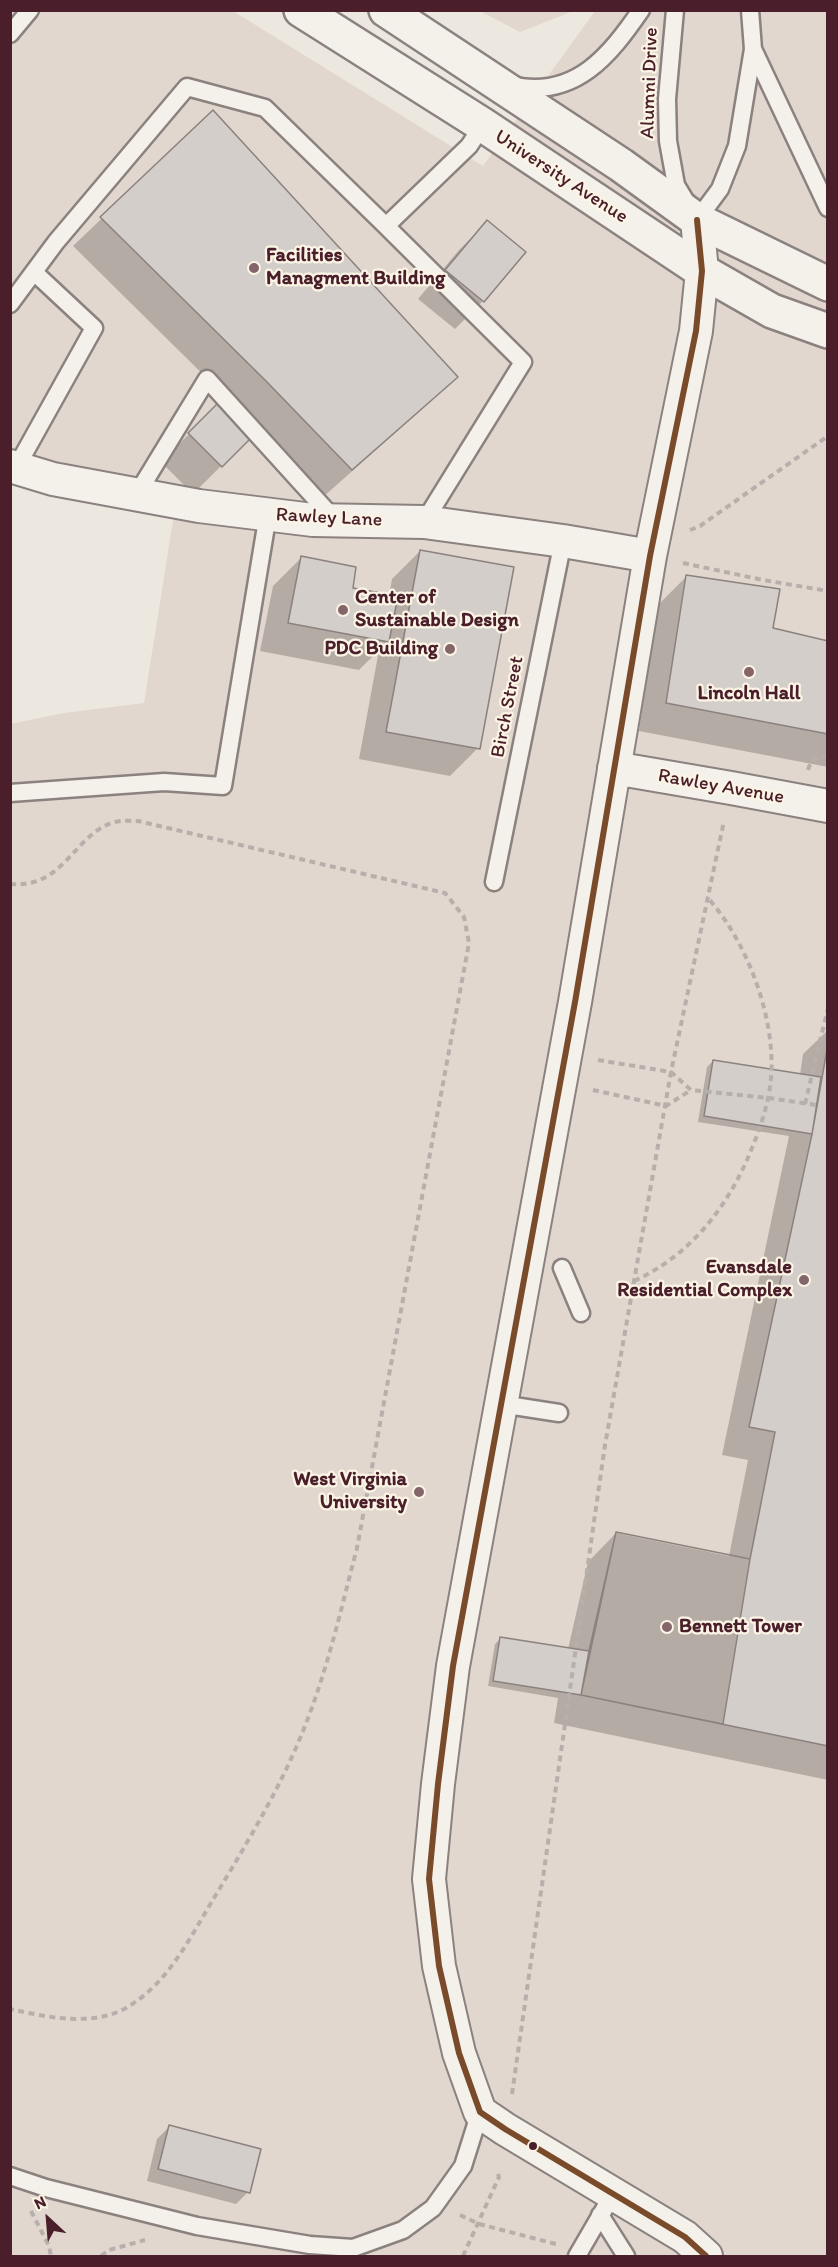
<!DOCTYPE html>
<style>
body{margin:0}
#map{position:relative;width:838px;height:2267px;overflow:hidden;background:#ece7df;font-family:Itim,sans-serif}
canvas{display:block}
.frame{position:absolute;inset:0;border:12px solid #4a1f2b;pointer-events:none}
.north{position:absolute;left:18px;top:2189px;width:60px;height:60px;-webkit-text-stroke:4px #fcf5e5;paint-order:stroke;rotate:334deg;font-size:16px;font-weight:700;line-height:24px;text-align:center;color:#4a1f2b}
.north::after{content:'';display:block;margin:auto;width:21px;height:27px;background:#4a1f2b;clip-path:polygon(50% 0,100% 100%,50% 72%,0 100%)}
</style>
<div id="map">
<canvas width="838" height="2267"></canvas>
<div class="frame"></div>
<div class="north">N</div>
</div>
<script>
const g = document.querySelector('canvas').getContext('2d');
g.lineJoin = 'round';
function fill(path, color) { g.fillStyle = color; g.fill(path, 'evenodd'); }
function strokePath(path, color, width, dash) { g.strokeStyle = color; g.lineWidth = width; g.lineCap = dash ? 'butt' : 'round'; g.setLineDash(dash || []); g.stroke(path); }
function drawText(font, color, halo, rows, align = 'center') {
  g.font = font + ' Itim,sans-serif'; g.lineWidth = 4.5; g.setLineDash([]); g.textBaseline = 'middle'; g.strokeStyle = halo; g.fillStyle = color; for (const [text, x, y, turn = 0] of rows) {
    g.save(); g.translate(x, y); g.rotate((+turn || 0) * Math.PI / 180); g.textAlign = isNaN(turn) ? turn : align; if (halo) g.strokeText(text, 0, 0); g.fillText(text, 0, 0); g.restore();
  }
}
const built = new Path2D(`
 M11,11H233L483,166L595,11H827V2256H11L10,724L64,713L144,703L176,502L11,458Z`);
const green = new Path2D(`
 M480,11V10L573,11L520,32Z
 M114,837L443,916L406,1099L11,1006V911L90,928Z
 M11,1028L425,1125L335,1536L11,1463Z
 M11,1486L213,1533L109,1967L11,1944Z
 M576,1832L788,1870L775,1948L827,1958V2152L531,2095Z`);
const shadow = new Path2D(`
 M213,112L456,376L428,404L323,497L238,409L73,246Z
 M487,222L524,253L483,301L455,329L418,299L459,250Z
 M219,404L251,436L193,494L161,462Z
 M420,551L478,748L450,776L359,759L379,650L359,670L260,651L273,586L301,558L351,589L389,596L392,579Z
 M686,577L771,629L828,642V767L639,731L658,605Z
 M828,1030V1780L554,1723L558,1698L488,1686L495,1644L501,1638L568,1649L588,1562L616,1533L729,1556L748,1460L722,1455L789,1136L698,1122L707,1067L713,1061L800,1075L803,1054Z
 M169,2127L248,2192L236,2204L147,2181L157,2139Z`);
const building = new Path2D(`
 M213,110L458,377L352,470L266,381L100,217Z
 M487,220L526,252L484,302L445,270Z
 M219,402L253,436L222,467L188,433Z
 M420,550L514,567L480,749L386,732Z
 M301,556L356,567L353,588L398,596L389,642L288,623Z
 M686,575L780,589L773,628L828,641V734L666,703Z
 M828,1044V1746L581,1695L589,1651L616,1532L750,1559L775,1432L749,1427L812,1134Z
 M713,1060L821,1077L812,1134L704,1116Z
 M616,1532L750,1559L723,1724L581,1695Z
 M500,1637L589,1651L581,1695L493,1681Z
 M169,2125L261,2149L250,2193L158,2169Z`);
const path = new Path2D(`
 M690,530L700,526L828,436
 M683,563L763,580L828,591
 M808,770C811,759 817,755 828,757
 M10,884C65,889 74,833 115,822C122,820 131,821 138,821L445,893L464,917L469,943L357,1548C341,1609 327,1672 303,1731C279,1791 244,1848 211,1903C187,1943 167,1984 126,2008C91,2027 47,2017 10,2009
 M598,1060L671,1072L691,1090L769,1098L816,1105
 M593,1090L666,1106L691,1090
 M805,1104L828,1008
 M634,1281C691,1255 729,1206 752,1148C761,1126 769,1102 771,1078C776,1018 747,941 707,897
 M512,2094L605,1445L671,1072L724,821
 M31,2211L49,2246L51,2256
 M460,2215L479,2224L556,2244
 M101,2256L109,2250L145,2240
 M463,2256L499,2177L497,2171`);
const service = new Path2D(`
 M675,10L667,99L668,141L676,185L697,220L720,189L737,146L753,49L750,10
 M10,34L30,10
 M753,49L828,208
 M515,86C576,98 610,55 641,10
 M10,304L56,242L187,87L265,108L386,226
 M16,468L94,328L34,272
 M137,494L207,379L334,519
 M424,522L523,362L386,226L469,146L483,125
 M10,793L164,782L223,786L268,514
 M494,882L563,541
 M562,1268L581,1313
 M501,1404L559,1413
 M10,2176L46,2188L197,2226L310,2245L353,2248L403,2230L433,2208L463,2166L480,2112
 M600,2215L626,2256
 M577,2256L613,2194`);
const minor = new Path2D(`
 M697,220L702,271L696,331L650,556L575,1002L453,1666L438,1784L429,1879L439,1966L459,2053L480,2112L505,2129L685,2237L706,2256
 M10,466L53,479L199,506L313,520L424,522L563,541L650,556
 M614,768L731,788L828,806`);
const tertiary = new Path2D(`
 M301,10L483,125L702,271L772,311L828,331
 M386,10L621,165L697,220L828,284`);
const bus1 = new Path2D(`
 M697,220L702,271L696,331L650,556L575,1002L453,1666L438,1784L429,1879L439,1966L459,2053L480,2112L505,2129L685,2237L706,2256`);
const markers = [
 [254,268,6,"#83656a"],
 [343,610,6,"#83656a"],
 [450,649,6,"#83656a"],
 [749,672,6,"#83656a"],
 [804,1280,6,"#83656a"],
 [419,1492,6,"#83656a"],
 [667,1627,6,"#83656a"],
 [533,2146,5,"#4a1f2b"]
];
const streetNames = [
 ["Alumni Drive",650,83,-88],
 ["University Avenue",561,177,33],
 ["Rawley Lane",329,518,3],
 ["Birch Street",508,707,-79],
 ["Rawley Avenue",721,787,10]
];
const poiNames = [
 ["Facilities",266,256],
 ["Managment Building",266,279],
 ["Center of",355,598],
 ["Sustainable Design",355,621],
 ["PDC Building",438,649,"right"],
 ["Lincoln Hall",749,694,"center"],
 ["Evansdale",792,1268,"right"],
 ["Residential Complex",792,1291,"right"],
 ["West Virginia",407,1480,"right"],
 ["University",407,1503,"right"],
 ["Bennett Tower",679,1627]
];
fill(built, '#e2d7ce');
fill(green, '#e1d7ce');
fill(shadow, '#0003');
fill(building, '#d3cec9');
strokePath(building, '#8b817f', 1.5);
strokePath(service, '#8b817f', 21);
strokePath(minor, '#8b817f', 36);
strokePath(tertiary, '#8b817f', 38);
strokePath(path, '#b6afac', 4, [6, 4.5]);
strokePath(service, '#f4f0ea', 16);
strokePath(minor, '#f4f0ea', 32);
strokePath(tertiary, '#f4f0ea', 33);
strokePath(bus1, '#7a4b2a', 6);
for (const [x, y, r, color] of markers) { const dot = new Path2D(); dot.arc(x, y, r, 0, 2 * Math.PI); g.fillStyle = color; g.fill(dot); strokePath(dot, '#fcf5e5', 2); }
drawText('20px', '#4a1f2b', '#fcf5e5', streetNames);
drawText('bold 20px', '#4a1f2b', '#fcf5e5', poiNames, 'left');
</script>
